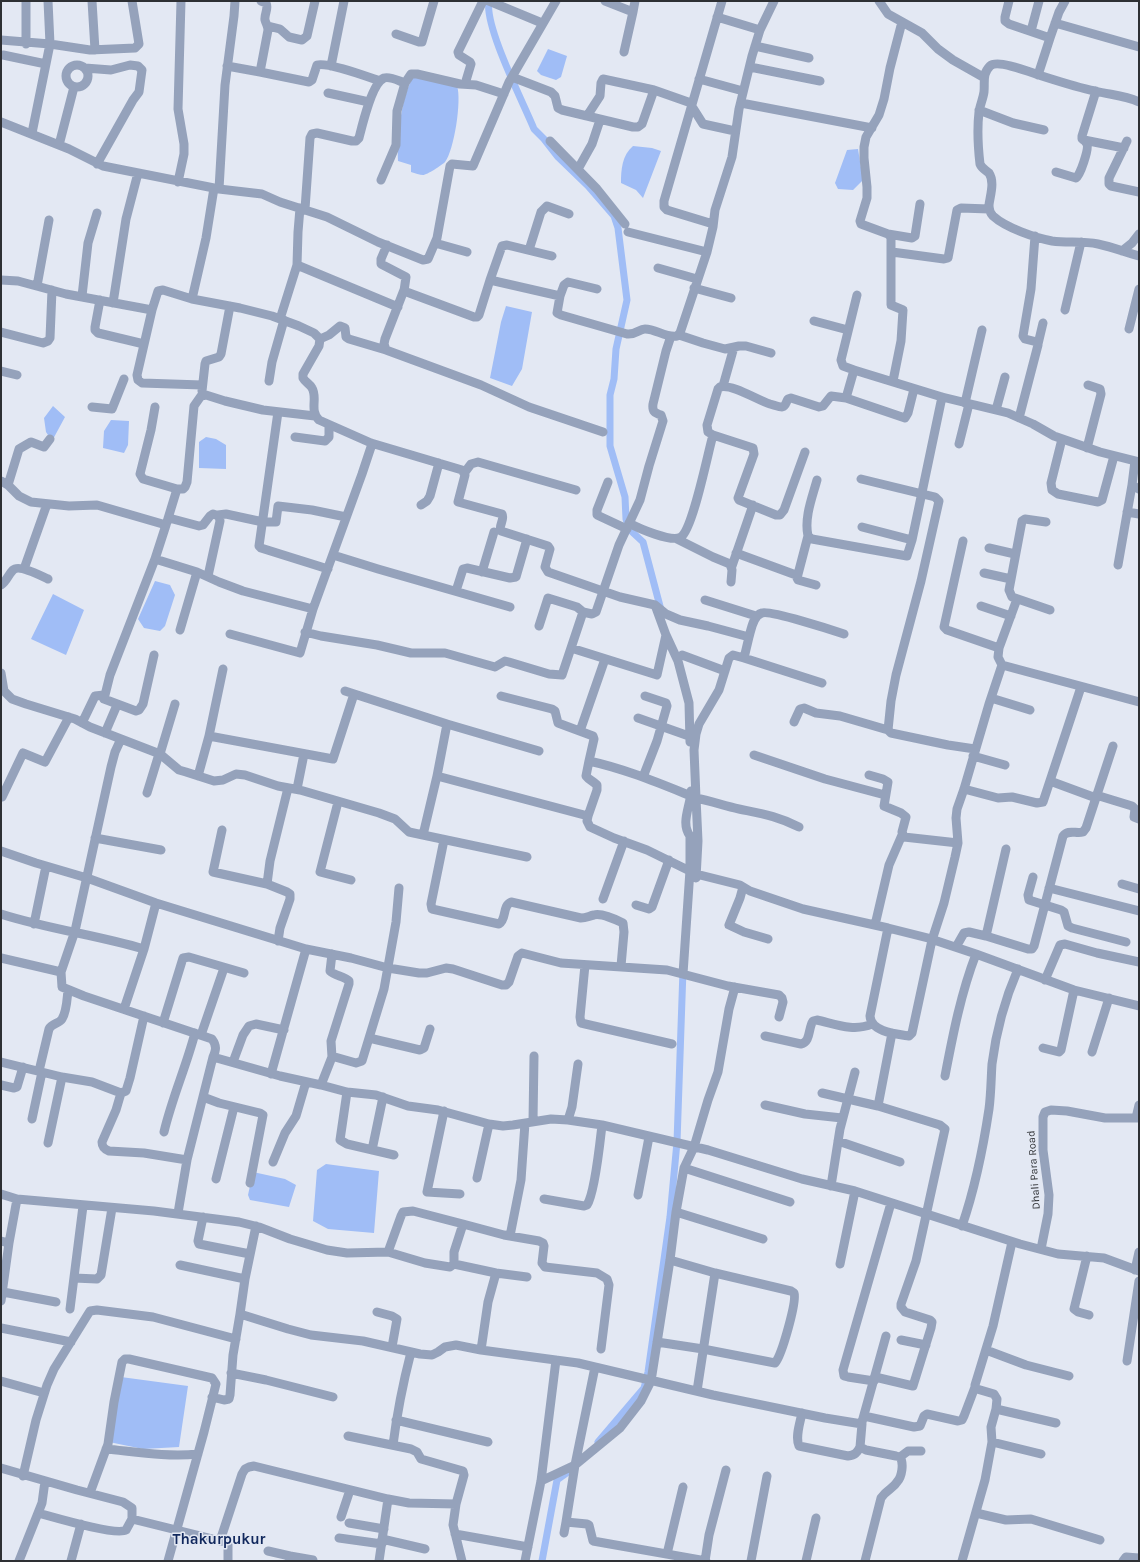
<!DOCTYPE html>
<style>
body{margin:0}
#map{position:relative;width:1140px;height:1562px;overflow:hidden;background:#e3e8f3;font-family:Karla,sans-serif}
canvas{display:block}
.frame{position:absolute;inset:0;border:2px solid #2e3034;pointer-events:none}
</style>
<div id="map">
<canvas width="1140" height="1562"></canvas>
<div class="frame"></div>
</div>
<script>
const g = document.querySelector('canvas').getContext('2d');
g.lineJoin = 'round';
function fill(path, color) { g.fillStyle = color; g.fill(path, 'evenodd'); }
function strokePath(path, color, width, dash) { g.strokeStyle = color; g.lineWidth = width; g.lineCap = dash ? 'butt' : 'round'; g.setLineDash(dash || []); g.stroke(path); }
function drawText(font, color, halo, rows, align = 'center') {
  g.font = font + ' Karla,sans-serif'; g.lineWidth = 3; g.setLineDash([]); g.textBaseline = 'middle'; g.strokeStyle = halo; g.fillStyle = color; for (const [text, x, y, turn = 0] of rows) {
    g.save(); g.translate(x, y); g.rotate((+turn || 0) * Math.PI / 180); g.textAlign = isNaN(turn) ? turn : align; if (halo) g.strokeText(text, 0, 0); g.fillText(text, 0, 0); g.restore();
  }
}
const water = new Path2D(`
 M548,49L567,56L561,77L556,80L541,75L537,71Z
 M413,77L457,86C462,100 454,151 445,162C442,165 427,175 423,175C420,175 415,173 411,172V165L398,161C397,137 401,98 413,77Z
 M633,146L652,148L661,151L643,198L636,190L621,183C621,170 622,155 633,146Z
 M858,149L863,180L853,190L838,189L835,183L847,150Z
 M506,306L532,312L522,369L512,386L490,378L501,322Z
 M53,406L65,417L52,441L46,432L44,418Z
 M111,420L129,421L128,445L124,453L103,448L104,431Z
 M206,437L216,439L226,445V469L199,468V442Z
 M155,581L170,585L175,595L165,626L160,631L144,628L138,619Z
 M53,594L84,610L66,655L31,639Z
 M326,1164L379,1171L374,1233L328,1229L313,1221L317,1170Z
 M253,1172L285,1179L296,1185L289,1207L250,1200L248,1195Z
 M121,1377L188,1386L179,1447L143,1449L109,1442Z`);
const canal = new Path2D(`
 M489,1C484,26 523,102 534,129L544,139L558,157L588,186L614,216L618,228L627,300L616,349L614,379L610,395V446L625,497L626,519L629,529L643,542L661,610
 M598,1442L644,1388L648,1372L670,1217L677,1142L683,970
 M542,1561L557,1480L571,1470`);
const minor = new Path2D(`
 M26,1V44
 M92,1L95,50
 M489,1L542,23
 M605,1L633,12L635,1
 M879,1L888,14L922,33L938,49L953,60L983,77
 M1009,1L1005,17V21L1009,24L1050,38L1038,75
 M717,17L760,30
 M1055,23L1139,47
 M268,26L280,29L289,37L302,40L307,36L315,1
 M1031,31L1039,1
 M396,34L419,42H422L434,1
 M1050,38L1059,12L1065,1
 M1,40L50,44L90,50L135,48L139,44L132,1
 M755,46L809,58
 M624,52L633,12
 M3,55L46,64
 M66 76a11 11 0 1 1 22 0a11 11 0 1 1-22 0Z
 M227,66L260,72L268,30C268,26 266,24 265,20C264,14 269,9 266,3L261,1
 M331,66L344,1
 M750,67L820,81
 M85,68L111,70L130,65L138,66L142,70L139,92L133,100L97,164
 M260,72L309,82L312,80L317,65C328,62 368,77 380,81
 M512,77L551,92L555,96L558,108L562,110L633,127H638L642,124L654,90
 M699,79L743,91
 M465,84L471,64L470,62L459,55L458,52L483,1
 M328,93L369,102
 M1139,102C1125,95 1110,95 1095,91C1076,87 1058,81 1039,75C1030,72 997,59 990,66C982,74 985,82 984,92C983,99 980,105 979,112C977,129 978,147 980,164C982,169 986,170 989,173C995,182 990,196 989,205C989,210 990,213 993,216C1006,228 1036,238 1052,241C1067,243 1083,241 1098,244C1112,247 1125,252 1139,256
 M741,103L872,128
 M691,105L703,124L735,131
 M979,110L1013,123L1044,130
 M587,116L600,96L601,83L603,79L654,90L691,103
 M1,122L69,149L103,166L219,189L262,194L280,202L327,217L378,242L423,260L428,259L437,238L450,166L452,164L473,166L509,82L556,1
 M32,133L50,44L48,1
 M1084,140L1124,148
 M550,141L597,189L625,224
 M1127,141L1109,178V184L1111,186L1139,192
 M59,145L74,87
 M578,169L592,144L600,120
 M1056,172L1076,178C1080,176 1089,149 1087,144C1086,142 1084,140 1082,139V136L1096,91
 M381,180L396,145L397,111L405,83
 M178,182L184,154V144L178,109L181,1
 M219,189L225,85L234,16L235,1
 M305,209L310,138L312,134L317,133L352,141H356L359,138C362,126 372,83 384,78C390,76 399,81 405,83L411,74H417L460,84L476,85L504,94
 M713,224L667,210L664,207V201L722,1
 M628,232L707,252
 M888,234L912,238L915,236L920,204
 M435,243L467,252
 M387,245L381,259V264L406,277L404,291L474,317H477L479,315L490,280L560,296L557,313L561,315L627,334C636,335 639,329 645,329C656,329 666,338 677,336L680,333L707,252L713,227L715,210L732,157L739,109L752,56L760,30L774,1
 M529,250L541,212L547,206L569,214
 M1122,251L1132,243L1139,234
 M892,252L944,259L948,258L957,210L961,208L989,209
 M297,265L398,307
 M658,268L697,279
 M1,280L18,281L66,294L152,310L158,291L163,290L192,299L240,308L272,316L299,326L314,333L320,339L319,346L303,374V378C305,382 310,384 312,388C318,398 309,410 319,420L371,443L462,470L465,475L458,502L502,514C505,520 498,526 501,531L548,546L550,549L545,567L548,572L620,597L655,605L666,614L680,620L708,626L749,637L744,658L733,655L729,658L719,690L699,724L696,734L694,750L696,798C661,784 626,769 589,761L586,776C589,780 593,781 597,785V790L588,816
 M490,280L502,246L507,245L552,256
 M37,286L49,220
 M694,288L731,298
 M82,296L88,243L97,213
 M560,296L564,285L568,282L597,289
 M192,299L206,238L214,188
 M100,300L95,327V330L98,333L144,344
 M113,303L126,219L138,173
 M152,310L137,375L138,380L142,383L202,385
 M1065,310L1081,242
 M280,319L297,265L298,232L300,208
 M814,321L848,330
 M1129,329L1139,289
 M1,332L43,343L48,341L50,338L52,290
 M679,335L703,343L725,349L739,346H746L771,353
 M320,339L329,335L340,326L345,328L346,337L349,339L386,350L481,385L529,407L603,432
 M1038,344L1043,323
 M386,350L384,344L385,339L404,290
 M854,370L843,366L841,360L857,295
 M1,371L17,375
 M269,381L272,362L284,320
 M893,381L901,341L903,310L891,305V237L888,234L861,224L860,221L867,198V187L864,158V147L866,137L879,115L884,99L890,68L902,22
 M723,386L734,347
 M202,391L205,364L206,361L219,357L221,354L230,306
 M846,398L905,418L908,413L914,389
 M965,403L982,330
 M92,407L112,409L124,379
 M155,407L151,430L140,474L143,479L177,489L166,525
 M996,410L1005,377
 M278,412L259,546L261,548L328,569
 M1019,418L1038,345L1037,342L1025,339L1023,336L1031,289L1035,236
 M713,435L753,448L754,454L738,498L739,500L776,515H780L784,510L805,452
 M295,437L325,441L329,437V425
 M1062,439L1051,483L1052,490L1058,494L1098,502L1102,500L1114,456
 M959,444L969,404
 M1087,448L1101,394L1100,389L1088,385
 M1135,461L1132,485L1139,489
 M465,472L471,464L478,462L576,490
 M861,479L935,497L939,501L921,581L896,675L891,701L888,730L891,733L948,745L975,749
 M817,480C812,498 804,518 808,536L812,539L907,556L912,540L942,397
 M1,481L8,485L19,496L31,502L69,506L97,505L166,525L155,559L197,572L219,582L243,591L313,609L300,653L230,634
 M608,482L597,510V515L627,529
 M8,485L19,449L31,442L44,447L50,439
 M177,489H183L185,487L187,482L194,406L201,396L206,395L225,401L263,410L315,416
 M421,505L427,501L430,496L439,463
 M1127,512L1139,514
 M218,515L226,514L263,522H276L278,506L312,510L346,517
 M169,518L199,526L203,525L210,516L213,514L219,516L220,521L208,576
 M1046,522L1025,519L1022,521L1009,590L1012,597L1050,610
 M629,523C638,528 672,543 681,537C693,529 708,452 713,435L708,432L707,425L718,389L720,387C733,384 757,400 770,404C774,405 779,407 782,407C786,406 786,402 788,399L791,398L819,407L823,406L831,396L846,398L854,370L942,397L1008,413L1033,424L1054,436L1100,452L1139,462
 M862,527L912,540
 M808,536L797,578L798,580L816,585
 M677,539L713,557L730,564L732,570L731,582
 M963,541L944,627L947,630L999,648
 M989,548L1015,554
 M736,553L796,575
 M333,555L378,569L510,607
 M1118,565L1132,485
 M732,566L753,505
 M24,569L47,504
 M482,572L494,532
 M984,573L1011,579
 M1,585C7,581 8,575 13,570C19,564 41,576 48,579
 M456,591L463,569L467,568L510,578L516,577L527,539
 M705,600L756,616
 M981,606L1011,616
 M313,609L362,474L372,444
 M539,626L548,598L577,607L583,612
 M180,630L197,572
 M305,632L321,636L377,645L411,653H445L495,667L505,661L509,662L549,674L562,675L583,612L592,614L596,612L619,545L640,500L649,466L663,421L661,415C655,413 652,412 653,404L666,351L671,336
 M666,635L678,661L689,703L690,742
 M749,637C751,630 753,615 762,613C770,610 832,630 844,634
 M571,648L657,675L666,635L655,605
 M154,655L143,704L139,710L136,711L104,699L110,675L155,559
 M682,655L725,671
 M744,658L822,683
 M1002,665L1139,702
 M1,673L4,691L12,699L26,704L75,719L90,727L160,754L179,770L186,772L214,781L223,780L236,774L245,775L278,786L300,790L379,813L395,819L409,832L423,835L437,776L588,816L587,821L590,827L614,838L647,850L696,874L740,885L750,891L803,909L888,928L928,938L976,954L1074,990L1139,1006
 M345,691L447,724L539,751
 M501,696L552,709L555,711L558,723L593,736L594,739L589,761
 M991,698L1030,710
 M638,718L686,735
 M794,722L800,709L804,708L816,713L840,716L888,730
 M82,723L95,696L104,695
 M580,731L605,659
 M105,733L117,705
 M209,736L333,759L354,694
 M121,739L115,752L111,767L75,931L61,972L62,987L84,996L212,1039C217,1046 216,1050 213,1057L280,1076L321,1085L347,1092L376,1095L408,1106L438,1110L489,1124L503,1126L513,1125L551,1119L568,1120L602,1125L708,1150L802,1179L855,1191L1020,1244L1058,1254L1104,1258L1139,1271
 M160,754L175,704
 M754,755L825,779L885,795
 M973,756L1005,765
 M869,775L883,779L888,782L884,806L901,813L906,817L902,832L904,837L958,843
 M198,776L209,736L223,669
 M437,776L447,724
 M643,777L657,741L667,706L666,703L645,696
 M1050,781L1096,798
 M297,789L304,754
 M964,789L998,798L1012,797L1037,803L1043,802L1081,687
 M147,793L159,754
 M1096,795L1132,806L1135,809L1134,817L1139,819
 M2,797L23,753L45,762L69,717
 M338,802L320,872L351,880
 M222,830L213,872L267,884L287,892L290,894V899L280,928L278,941
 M423,835L527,857
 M95,838L161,850
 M444,840L431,904L432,909L499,924C507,919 502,906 511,902L581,918C586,918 589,916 594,915C601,913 617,920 623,923L624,932L621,966
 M1,851L36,863L87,878L156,903L306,949L351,958L388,968L419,973H427L446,968L453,969L502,985H506L509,982L518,956L522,953L561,963L667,970L728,986L779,995L782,998L783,1002L779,1017
 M1033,877L1028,895L1029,900L1061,910L1064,912L1068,926L1072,928L1126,942
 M696,878L698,841L696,798C711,801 725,806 739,809C763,814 777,816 799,827
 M267,884L270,861L288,788
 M1122,884L1139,889
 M743,887L740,898L729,925L744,932L768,939
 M1049,888L1139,911
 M603,899L624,841
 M636,905L649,909L652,907L669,860
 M1,914C48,929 97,935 144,949
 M34,924L46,866
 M875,925L889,865L902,835
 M888,928L870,1016C871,1032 896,1034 909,1036L912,1033L932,940L944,903L955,857L958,843L956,818L957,809L964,789L989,704L1002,665L998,657L999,648L1017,599
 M986,936L1028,949H1032L1034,946L1063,836C1068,829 1076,834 1083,832L1086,828L1113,746
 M956,947L964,933L969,932L986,936L1006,849
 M1,958L61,972
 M585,965L580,1017L581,1023L672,1044
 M683,974L690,870V836C680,823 691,805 691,791
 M1045,980L1060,945L1065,944L1097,953L1139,962
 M124,1009L144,949L156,903
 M163,1023L183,958L189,957L244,973
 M201,1035L224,968
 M765,1036L801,1044C811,1042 808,1028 813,1021L817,1020C835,1024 854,1032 872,1024
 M369,1038L420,1050L424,1048L430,1029
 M1043,1048L1059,1052L1061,1050L1074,990
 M1092,1052L1109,998
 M332,1057L331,1041L349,984V981C344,976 335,976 330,971L332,954
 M1,1062L62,1077L92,1082L121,1093L126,1091L130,1078L144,1016
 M233,1062L243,1035L249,1026L256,1024L284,1030
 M39,1071L49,1029C52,1023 59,1024 62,1019C67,1011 67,998 68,990
 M271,1074L306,949
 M945,1076C953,1034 961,993 976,954
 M1,1085L14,1088L17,1087L23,1067
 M321,1085L332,1057H335L356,1063L362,1061L384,989L396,922L399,888
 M347,1092L340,1140L347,1144L394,1155
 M121,1093L116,1110L102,1142C102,1147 104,1149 109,1151L144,1153L187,1160
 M822,1093L878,1106L940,1125L945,1129L916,1261L901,1304V1307L905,1312L930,1320L932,1322L931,1328L913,1386L875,1377
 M203,1097L219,1103L260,1113L263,1115L250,1183
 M765,1105L805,1114L842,1118
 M878,1106L892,1033
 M444,1111L427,1192L460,1194
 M1136,1118L1139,1105
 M32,1119L42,1072
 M568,1120L572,1107L578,1064
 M533,1121L534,1056
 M164,1132C172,1098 186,1067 195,1033
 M838,1141L900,1162
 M48,1143L62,1077
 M372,1150L383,1097
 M273,1162L285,1133L296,1116L306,1082
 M684,1168L790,1202
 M477,1178L489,1124
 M216,1179L234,1107
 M831,1186L840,1129L855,1072
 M1,1194L17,1199
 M638,1195L649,1137
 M544,1199L584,1206L587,1205C595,1193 600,1142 602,1125
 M676,1212L763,1239
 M178,1213L187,1160L213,1057
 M203,1217L198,1241L199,1244L250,1254
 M962,1226C975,1188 983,1149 989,1109C991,1094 991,1079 992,1064C996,1032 1005,999 1018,969
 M510,1236L521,1180L525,1123
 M1,1241L9,1243L17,1199L154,1211L239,1222L259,1227L290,1239L327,1250L347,1253L388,1252L425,1263L450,1267L454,1264V1252L463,1224L504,1235L539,1241L543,1243L544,1246L542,1263L545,1267L597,1273L607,1279L609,1285L601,1349
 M1041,1249L1048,1214L1049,1195L1043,1150V1117L1045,1112L1051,1110L1067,1111L1105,1118H1139
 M388,1252L401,1216L403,1212L413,1211L463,1224
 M1087,1256L1074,1309L1078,1312L1089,1315
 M454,1264L496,1273L527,1277
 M840,1264L855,1191
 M180,1265L245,1279
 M1135,1270L1139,1252
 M74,1278L97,1279L101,1275L112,1208
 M3,1292L56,1302
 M1,1301L9,1243
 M70,1309L83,1206
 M377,1312L392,1316L397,1319L392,1347
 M240,1314L245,1279L256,1226
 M1,1328L71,1342
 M901,1340L926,1345
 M657,1342L703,1349L775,1363C782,1355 797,1301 794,1293L791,1291L715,1273L670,1260
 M481,1350L488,1302L496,1273
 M986,1350L1026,1365L1069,1376
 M1127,1361L1139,1281
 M595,1367L575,1465L566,1522L587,1524L589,1525L593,1541L706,1561
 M231,1373L266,1380L333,1397
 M1,1381L44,1393
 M874,1381L848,1377L844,1376L843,1370L891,1203
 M697,1391L715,1273
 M212,1397L224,1400L229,1399L230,1395L233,1355L240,1314L288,1329L311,1335L363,1341L420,1354L432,1355L438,1352L445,1347L456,1345L481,1350L578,1363L713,1395L825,1418L862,1424L860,1447L866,1450L896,1456L900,1457C904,1463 902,1477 897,1482C893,1489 887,1489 881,1498L865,1561
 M996,1409L1056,1423
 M802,1413C800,1423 795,1437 799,1446L848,1456C855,1455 857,1453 860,1447
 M864,1416L914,1427L920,1426L924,1416L927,1414L958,1421L962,1420L964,1416L975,1387
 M396,1420L488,1442
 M862,1422L886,1336
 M348,1436L411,1449L417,1452L421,1459L463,1471L464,1475L456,1504L453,1525L462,1561
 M992,1442L1041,1454
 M393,1445C397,1413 403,1383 411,1352
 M106,1449C137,1452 167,1457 198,1454
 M900,1457L908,1451H921
 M1,1468L77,1490L123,1502L132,1508V1519L225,1542L228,1544V1561
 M23,1476L36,1420L47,1385L54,1369L90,1311L97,1310L153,1317L236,1339
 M541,1481L575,1465L620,1428L641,1401L651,1381L670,1260L676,1212L684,1168L694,1147L708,1100L718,1072L729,1009L735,987
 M90,1493L108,1444L114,1402L122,1362L125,1359H129L212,1378L216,1384L204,1432L168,1561
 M38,1513C53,1517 116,1536 126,1530L132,1519
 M976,1513L1006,1520L1031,1519L1100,1540
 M341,1517L350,1490
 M349,1523L384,1529
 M564,1533L566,1522
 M455,1534L528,1547
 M339,1538L382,1544
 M382,1539L425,1549
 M220,1541L242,1474L245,1469L249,1467L254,1466L388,1499L409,1503L456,1504
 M268,1551L290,1556
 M667,1554L683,1487
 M19,1561L42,1503L45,1481
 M71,1561L81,1524
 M289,1561L290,1556L313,1560
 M379,1561L388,1499
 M525,1561L541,1481L556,1360
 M705,1561L709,1535L726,1470
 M751,1561L767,1476
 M806,1561L816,1518
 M962,1561L985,1480L992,1442L991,1427L996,1409L997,1399L994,1394L977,1389L975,1387V1385L993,1326L1012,1242
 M1123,1561L1126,1557L1139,1558`);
const streetNames = [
 ["Dhali Para Road",1034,1170,-94]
];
const districtNames = [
 ["Thakurpukur",219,1540]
];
fill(water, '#a0bdf6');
strokePath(canal, '#a0bdf6', 7);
strokePath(minor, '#95a2bb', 9);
drawText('11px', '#2e3034', '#e3e8f3', streetNames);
drawText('bold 15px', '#11285d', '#e3e8f3', districtNames);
</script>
